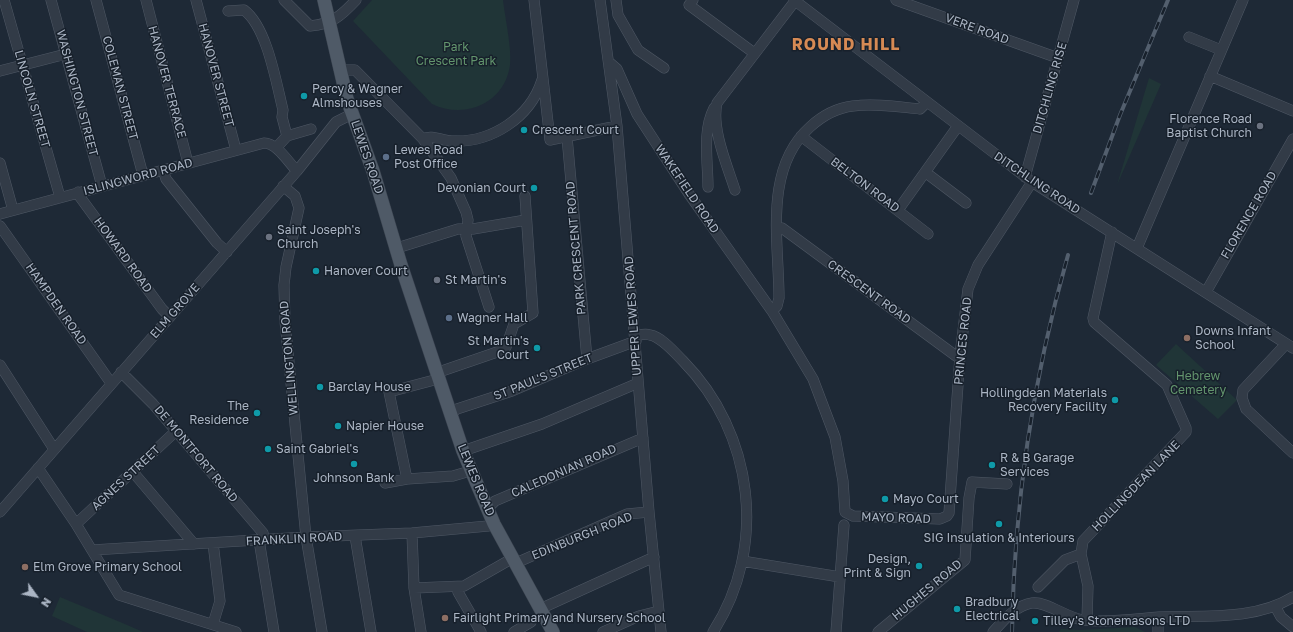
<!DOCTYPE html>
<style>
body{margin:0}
#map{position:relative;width:1293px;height:632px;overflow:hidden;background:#1e2936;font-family:"Golos Text",sans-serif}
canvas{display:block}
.north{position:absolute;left:16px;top:576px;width:40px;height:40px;-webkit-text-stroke:3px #17202b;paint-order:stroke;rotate:123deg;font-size:11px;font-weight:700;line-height:16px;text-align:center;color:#abb5c4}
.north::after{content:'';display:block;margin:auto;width:14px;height:18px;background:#abb5c4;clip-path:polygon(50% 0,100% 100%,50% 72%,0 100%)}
</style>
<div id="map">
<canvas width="1293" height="632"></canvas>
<div class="north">N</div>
</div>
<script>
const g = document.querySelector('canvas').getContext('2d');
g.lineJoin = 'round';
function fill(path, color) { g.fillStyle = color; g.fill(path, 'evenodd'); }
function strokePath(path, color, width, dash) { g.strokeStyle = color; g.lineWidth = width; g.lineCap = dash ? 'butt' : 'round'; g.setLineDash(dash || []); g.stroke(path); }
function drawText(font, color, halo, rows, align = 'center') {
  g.font = font + ' "Golos Text",sans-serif'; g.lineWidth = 3; g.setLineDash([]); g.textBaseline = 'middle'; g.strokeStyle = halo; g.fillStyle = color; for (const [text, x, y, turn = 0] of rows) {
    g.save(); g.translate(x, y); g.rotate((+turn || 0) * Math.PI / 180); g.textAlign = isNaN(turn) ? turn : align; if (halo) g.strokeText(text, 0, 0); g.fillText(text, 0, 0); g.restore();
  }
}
const green = new Path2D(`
 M372,0H503C505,18 512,48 510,65C505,103 465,120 432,104L353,21Z
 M1149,78L1161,84L1117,185Z
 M1176,344L1237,400L1218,419L1156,365Z
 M60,597C89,609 114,619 143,632H87L52,616Z
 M1135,627L1145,632H1059L1061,629L1080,630Z`);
const minor = new Path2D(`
 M4,0L60,197
 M51,0L102,186
 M96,0L143,175
 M146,0L188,163
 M196,0L236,150
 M284,0L310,26C332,24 341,16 356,0
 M534,0L550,140L617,126
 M600,0L617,126L649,512L661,632
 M616,0L618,15L638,50L664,68
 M693,0L689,5L754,53
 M794,0L1032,182L1293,348
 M896,0L1058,58
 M228,11L244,10C267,27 276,82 283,110L282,117L287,136
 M1189,37L1221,50
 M610,63L617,69L637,114L689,194L772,311L813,379L835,437L843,481L845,512L853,516L940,519L947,516L949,513L960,356L968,289L978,265L1032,182
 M341,70H355L423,139L451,178L466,212L468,220L466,236L489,307
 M0,71L66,54
 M1210,76L1293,111
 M801,136L928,234
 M567,137L587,359
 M423,139C431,134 443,141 452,141C491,143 530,118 542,80
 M276,148L287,136L311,129
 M0,163L13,210
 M163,170L166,179L217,243L227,252
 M925,172L966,203
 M1025,177L1074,0
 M283,186L295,196L299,208L286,267L284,285L285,321L306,537L322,632
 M708,187C708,162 702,131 714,108
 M735,190C727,165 711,128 717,103L795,1
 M78,192L80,197L162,309L170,317
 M898,210L958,126
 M0,214L264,143C277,143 288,162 297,171
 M0,226L111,383
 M777,228H782L956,356H960
 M397,248L458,229H473L526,220
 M1137,248L1243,0
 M1206,292L1293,139
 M772,311L777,306L779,298C779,242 763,169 810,127C823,115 836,108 853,106C875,103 899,107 920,109L927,102
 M635,336C640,335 645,333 650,335C662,337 675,353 683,361C754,433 768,547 713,632
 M1286,344L1243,390L1242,398L1246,409L1293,453
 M0,365L54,449
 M121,372L153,404L263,533L264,540
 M436,373L503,350L506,347L514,324L533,313L525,196
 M438,379L389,392L407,479L453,476L470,471
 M450,414L457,409L512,391L587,359L636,341
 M463,451L542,424L638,383
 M38,468L76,524L119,595L236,632
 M133,472L194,544
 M385,483L407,479
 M487,509L495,501L643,438
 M0,512L297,171L336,122L352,114
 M76,524L176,431
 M412,533L414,588L421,632
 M355,536L371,632
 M259,540L274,632
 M92,550L306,537L412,533L488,526L494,524
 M1081,554L1088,586L1087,620
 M742,561L840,577
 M516,563L627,514L649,512
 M1038,587L1065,560L1081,554L1083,541L1186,432V428L1167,385L1094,322L1093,318L1112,232
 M414,588L464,586L513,558
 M457,588L458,592L481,632
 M1275,606L1281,617L1293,627
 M540,609L654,557
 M1158,618V632
 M213,624L220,601L213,543
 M514,632L531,622
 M603,632L639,616L659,611
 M836,632L844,525
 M878,632L965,560L969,498L972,482L1007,484
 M993,632C1003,621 1016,605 1032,603C1046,601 1067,618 1083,620C1108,623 1134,619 1159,617C1203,615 1254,621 1293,597`);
const major = new Path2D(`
 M324,0L347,99L373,171L401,265L463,451L494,524L553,632`);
const rail = new Path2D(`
 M1091,193L1120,115L1168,0
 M1012,632C1014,504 1033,378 1068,255`);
const markers = [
 [304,96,4,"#0f9aa8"],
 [1260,126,4,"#6b7280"],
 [524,130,4,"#0f9aa8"],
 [386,157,4,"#5c6f8a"],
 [534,188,4,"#0f9aa8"],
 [269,237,4,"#6b7280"],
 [316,271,4,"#0f9aa8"],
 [437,280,4,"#6b7280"],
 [449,318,4,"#5c6f8a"],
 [1187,338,4,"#8d6e63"],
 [537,348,4,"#0f9aa8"],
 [320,387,4,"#0f9aa8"],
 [1115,400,4,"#0f9aa8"],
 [257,413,4,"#0f9aa8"],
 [338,426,4,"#0f9aa8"],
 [268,449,4,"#0f9aa8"],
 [354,464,4,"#0f9aa8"],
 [992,465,4,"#0f9aa8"],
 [885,499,4,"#0f9aa8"],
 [999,524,4,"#0f9aa8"],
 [919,566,4,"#0f9aa8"],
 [25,567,4,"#8d6e63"],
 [957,609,4,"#0f9aa8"],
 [445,618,4,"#8d6e63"],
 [1035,621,4,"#0f9aa8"]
];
const streetNames = [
 ["VERE ROAD",977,29,20],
 ["HANOVER STREET",216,75,75],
 ["HANOVER TERRACE",167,82,75],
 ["COLEMAN STREET",120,88,75],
 ["DITCHLING RISE",1050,88,-74],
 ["WASHINGTON STREET",77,93,75],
 ["LINCOLN STREET",32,99,74],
 ["LEWES ROAD",367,157,71],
 ["ISLINGWORD ROAD",138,177,-15],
 ["DITCHLING ROAD",1037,183,34],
 ["BELTON ROAD",865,185,37],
 ["WAKEFIELD ROAD",687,189,56],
 ["FLORENCE ROAD",1249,215,-60],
 ["PARK CRESCENT ROAD",576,248,-95],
 ["HOWARD ROAD",123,255,54],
 ["CRESCENT ROAD",869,292,36],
 ["HAMPDEN ROAD",56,304,55],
 ["ELM GROVE",175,311,-49],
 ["UPPER LEWES ROAD",633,316,-94],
 ["PRINCES ROAD",963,341,-84],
 ["WELLINGTON ROAD",289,358,-95],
 ["ST PAUL'S STREET",543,377,-22],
 ["DE MONTFORT ROAD",196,454,50],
 ["CALEDONIAN ROAD",564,471,-24],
 ["AGNES STREET",126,478,-43],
 ["LEWES ROAD",476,480,67],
 ["HOLLINGDEAN LANE",1136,486,-46],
 ["MAYO ROAD",896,518,2],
 ["EDINBURGH ROAD",582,536,-22],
 ["FRANKLIN ROAD",294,539,-3],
 ["HUGHES ROAD",927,590,-40]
];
const parkNames = [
 ["Park",456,47],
 ["Crescent Park",456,61],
 ["Hebrew",1198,376],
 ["Cemetery",1198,390]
];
const poiNames = [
 ["Percy & Wagner",312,89],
 ["Almshouses",312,103],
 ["Florence Road",1252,119,"right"],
 ["Baptist Church",1252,133,"right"],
 ["Crescent Court",532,130],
 ["Lewes Road",394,150],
 ["Post Office",394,164],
 ["Devonian Court",526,188,"right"],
 ["Saint Joseph's",277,230],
 ["Church",277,244],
 ["Hanover Court",324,271],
 ["St Martin's",445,280],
 ["Wagner Hall",457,318],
 ["Downs Infant",1195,331],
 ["School",1195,345],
 ["St Martin's",529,341,"right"],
 ["Court",529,355,"right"],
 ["Barclay House",328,387],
 ["Hollingdean Materials",1107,393,"right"],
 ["Recovery Facility",1107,407,"right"],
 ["The",249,406,"right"],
 ["Residence",249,420,"right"],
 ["Napier House",346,426],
 ["Saint Gabriel's",276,449],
 ["R & B Garage",1000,458],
 ["Services",1000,472],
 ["Johnson Bank",354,478,"center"],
 ["Mayo Court",893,499],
 ["SIG Insulation & Interiours",999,538,"center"],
 ["Design,",911,559,"right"],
 ["Print & Sign",911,573,"right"],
 ["Elm Grove Primary School",33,567],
 ["Bradbury",965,602],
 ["Electrical",965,616],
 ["Fairlight Primary and Nursery School",453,618],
 ["Tilley's Stonemasons LTD",1043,621]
];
const districtNames = [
 ["ROUND HILL",846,45]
];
fill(green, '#203537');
strokePath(minor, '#4f5865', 11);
strokePath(major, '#3b4450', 14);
strokePath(minor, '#323b47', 10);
strokePath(major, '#4f5a67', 13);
strokePath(rail, '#535f6e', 4);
strokePath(rail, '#17202b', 2.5, [8]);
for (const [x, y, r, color] of markers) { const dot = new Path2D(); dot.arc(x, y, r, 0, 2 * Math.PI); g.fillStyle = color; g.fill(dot); strokePath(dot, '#17202b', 1.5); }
drawText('12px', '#abb5c4', '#17202b', streetNames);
drawText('12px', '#63956d', '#17202b', parkNames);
drawText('12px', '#abb5c4', '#17202b', poiNames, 'left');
g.letterSpacing = '1px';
drawText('bold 16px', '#d68a54', '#17202b', districtNames);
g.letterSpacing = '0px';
</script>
